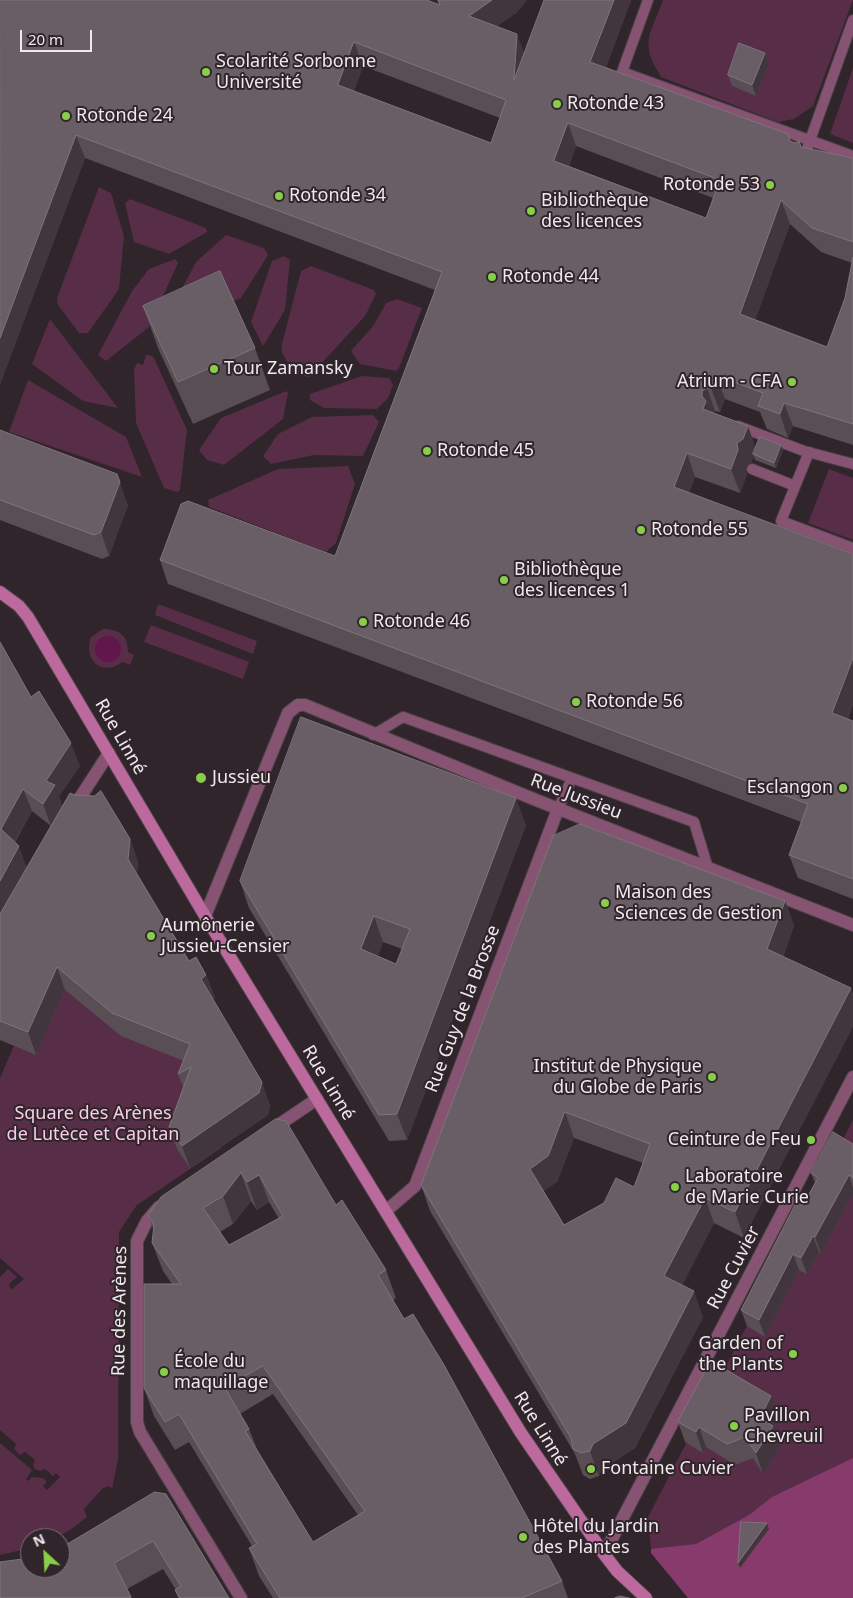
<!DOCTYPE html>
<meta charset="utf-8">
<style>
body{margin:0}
#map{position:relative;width:853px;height:1598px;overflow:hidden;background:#2f252a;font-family:"Noto Sans",sans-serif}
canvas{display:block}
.north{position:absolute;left:20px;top:1528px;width:50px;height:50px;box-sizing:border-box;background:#2f252a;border:1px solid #7c7378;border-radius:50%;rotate:335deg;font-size:14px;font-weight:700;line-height:20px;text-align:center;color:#efe8ec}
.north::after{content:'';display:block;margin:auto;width:18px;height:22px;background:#89ce48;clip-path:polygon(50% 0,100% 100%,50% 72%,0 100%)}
.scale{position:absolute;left:20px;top:30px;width:72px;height:22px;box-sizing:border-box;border:2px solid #efe8ec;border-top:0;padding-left:6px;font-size:15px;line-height:18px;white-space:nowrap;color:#efe8ec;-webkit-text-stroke:4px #2f252a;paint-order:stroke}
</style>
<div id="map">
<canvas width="853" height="1598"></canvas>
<div class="north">N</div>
<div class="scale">20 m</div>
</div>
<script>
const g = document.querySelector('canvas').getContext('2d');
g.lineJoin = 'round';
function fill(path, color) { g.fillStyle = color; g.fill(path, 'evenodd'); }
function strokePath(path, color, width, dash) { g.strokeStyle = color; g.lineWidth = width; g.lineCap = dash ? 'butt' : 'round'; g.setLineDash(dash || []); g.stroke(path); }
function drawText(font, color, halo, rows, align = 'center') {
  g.font = font + ' "Noto Sans",sans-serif'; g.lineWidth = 4; g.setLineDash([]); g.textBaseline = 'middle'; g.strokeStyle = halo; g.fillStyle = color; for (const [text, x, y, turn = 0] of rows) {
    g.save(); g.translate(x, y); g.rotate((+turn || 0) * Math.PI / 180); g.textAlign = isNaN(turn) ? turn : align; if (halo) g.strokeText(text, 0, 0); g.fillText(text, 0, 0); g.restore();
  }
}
const green = new Path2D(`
 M663,0H853L813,106L794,119L778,122L661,77C639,41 650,36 663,0Z
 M853,68V143L830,134Z
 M99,187L111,193L124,236L119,289L88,333H79L58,305L57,298Z
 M130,199L206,228L207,232L169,254L134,242L125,203Z
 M226,235L264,248L268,255L241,298L164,330L167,317L196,262Z
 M284,256L290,260L285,310L263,346L251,322L272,261Z
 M175,259L178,263L149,327L106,361L98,355L132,291L149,269Z
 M311,266L374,290L376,294L365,316L309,377L294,374L282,353V344L301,271Z
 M397,299L422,308L399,368L396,371L360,364L351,351L374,325L386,303Z
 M50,319L118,408L83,401L32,364Z
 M146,355L153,356L187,430L180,490L177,492L164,488L136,423L134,370L137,363L143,365Z
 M362,376L389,378L393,385L388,398L377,409L324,408L310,400V394Z
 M28,380L126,437L142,477L9,432Z
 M286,391L288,393L283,419L224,465L207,460L199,450L221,418Z
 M373,415L379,422L363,456L314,455L271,464L263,456L278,434L312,417Z
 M348,466L355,484L336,543L326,552L209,507L208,500L278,469Z
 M829,469L853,478V540L808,523Z
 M158,604L257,641L253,654L155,615Z
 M151,625L249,662L243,679L144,642Z
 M103,629C119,629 128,635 128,652L134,655L130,665L123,662C102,677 83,661 91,637Z
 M45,974L101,1019L199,1066L196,1111L221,1148L137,1205L119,1232L118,1459L112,1489L109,1486L103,1488L84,1509L87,1517C63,1536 60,1538 30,1538V1548L0,1555V1443L32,1470L26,1479L28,1481L32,1477L43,1478L47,1482L43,1486L47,1490L60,1477L56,1473L53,1476L45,1469L40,1471L35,1469L33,1465L35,1460L25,1452L20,1455L14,1449L16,1444L0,1430V1277L8,1269L17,1277L9,1284L11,1290L24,1279L0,1258V1078Z
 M853,1120V1598H688L651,1549L648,1517Z`);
const forest = new Path2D(`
 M853,1458V1598H688L651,1553V1549L696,1544L749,1515L772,1497Z`);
const water = new Path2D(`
 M95 649a13 13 0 1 1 26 0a13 13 0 1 1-26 0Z`);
const lane = new Path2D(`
 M648,0L622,72L853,156
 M803,160L853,20
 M738,426L804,451L853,464
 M809,452L781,521L853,548
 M752,469L795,486
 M373,735L403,717L694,822L708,868
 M558,809L572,778`);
const street = new Path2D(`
 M72,810L109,753
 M205,916L288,713L298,705H305L536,800L853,925
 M271,1130L317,1099
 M159,1207L147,1221L137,1241V1422L140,1432L241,1598
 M386,1211L415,1186L558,809
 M604,1554L853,1077`);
const secondary = new Path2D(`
 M0,592L19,606L28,617L205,916L521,1433L604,1554L617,1571L646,1598`);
const wall = new Path2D(`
 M0,0L439,4L437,0H527L516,13L497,26L524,53L631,0L606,67L791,142L801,147L853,158V445L793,426L788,438L767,429L760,412L725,399L720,412L715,411L713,413L756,448L783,450L776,468L755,460L754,456L751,462L745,467L747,474L740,493L695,477L689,493L853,554V704L848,719L853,721V899L798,878L789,855L801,822L168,584L160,560L335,556L435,290L85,158L0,384ZM363,66L500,118L491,143L354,91ZM576,146L713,198L706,218L569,166ZM790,224L821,252L852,263L845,298L827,347L755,320Z
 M765,53L769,64L756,96L732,86L728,75Z
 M143,306L255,348L270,390L193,424L158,348Z
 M0,430L128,505L109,556L102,559L0,520Z
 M0,642L31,697L80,766L59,796L62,806L130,839L138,862L137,874L189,961L206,975L215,998L213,999L270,1105L268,1115L190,1168L177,1149L169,1127L183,1087L178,1074L184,1061L121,1036L65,990L36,1055L0,1040ZM32,811L51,826L27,868L15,842Z
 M526,825L407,1140L389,1141L249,908L240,881ZM383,942L402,949L396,964L378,956Z
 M785,901L794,926L783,957L744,1238L714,1223L682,1285L703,1317L635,1448L602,1469L599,1476L590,1479L583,1475L575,1454L430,1211L421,1185ZM574,1138L643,1163L634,1187L564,1225L543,1191L557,1182Z
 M276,1119L336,1205L386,1270L396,1298L393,1300L562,1581L568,1598H273L259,1576L249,1548L252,1546L189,1442L175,1450L154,1416L144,1388L172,1284L163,1271L152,1243L154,1231L148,1215ZM251,1201L257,1210L269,1202L279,1219L229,1245L220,1232L233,1224ZM273,1394L358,1515L313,1542L257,1449L249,1429L240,1414Z
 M853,1144V1194L821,1253L819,1252L807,1274L799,1270L765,1337L747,1326L741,1310L803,1205L815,1183L811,1173Z
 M779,1417L773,1428L780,1447L763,1474L753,1458L735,1465L706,1447L703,1453L685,1442L678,1422Z
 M155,1492L229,1598H178L175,1590H176L163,1569L127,1589L132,1598H0L30,1568L69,1543Z`);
const shadedWall = new Path2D(`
 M492,0H527L516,13L478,39L469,16Z
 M614,0H631L599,85L590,62Z
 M517,34L526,58L514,80Z
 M354,42L363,66L347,109L338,85Z
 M765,53L769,64L756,96L752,85Z
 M568,123L576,146L562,184L554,161Z
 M76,135L85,158L0,384V338Z
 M781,200L790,224L749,338L740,314Z
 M716,375L725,399L720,412L711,388Z
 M707,388L715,411L711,415L703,409L702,391Z
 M784,403L793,426L788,438L780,414Z
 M748,426L756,449L753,454L754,456L751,462L745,467L747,474L740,493L731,469L737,443Z
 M781,445L783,450L776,468L774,463Z
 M687,453L695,477L682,511L674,487Z
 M120,482L128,505L109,556L101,532Z
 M853,658V704L841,737L832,713Z
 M71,743L80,766L59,796L63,808L51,826L43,804L46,781Z
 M23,789L32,811L9,851L1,829Z
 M516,798L526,825L407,1140L397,1114Z
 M130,839L138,862L136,881L128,859Z
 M19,846L27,869L0,918V881Z
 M785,901L794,926L776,975L767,949Z
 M374,916L383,942L371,975L361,949Z
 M57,967L65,990L36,1055L28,1032Z
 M206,975L215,998L209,1002L201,979Z
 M851,988L853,994V1027L744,1238L735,1212Z
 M262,1082L270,1105L268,1115L190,1168L182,1146Z
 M565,1112L574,1138L557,1182L539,1194L530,1169Z
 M241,1173L251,1201L233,1224L223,1196Z
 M259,1175L269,1202L257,1210L247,1182Z
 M849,1175L853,1188V1194L821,1253L815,1237Z
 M705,1198L714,1223L674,1302L664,1276Z
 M813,1236L819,1252L807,1274L801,1258Z
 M793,1254L799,1270L765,1337L759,1320Z
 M694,1291L703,1317L635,1448L602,1469L599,1476L590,1451L593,1444Z
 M771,1396L779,1417L773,1428L780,1447L763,1474L756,1453L760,1418Z
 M699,1427L706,1447L703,1453L696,1432Z
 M767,1523L769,1529L740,1568L738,1563Z`);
const building = new Path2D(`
 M0,0H427L440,5L438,0H492L469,16L517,34L514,80L544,0H614L590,62L788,134L790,141L795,143L799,141L801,147L853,158V242L812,228L781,200L740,314L827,347L845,298L853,257V424L784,403L780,414L758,406L763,393L716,375L711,388H707L702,391V396L706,401L703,409L748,426L743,439L737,443L738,450L731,469L687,453L674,487L853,554V658L832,713L853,721V879L789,855L808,804L160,560L181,504L188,501L335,556L442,272L76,135L0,338ZM354,42L506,100L491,143L338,85ZM568,123L720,180L706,218L554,161Z
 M739,43L765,53L752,85L728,75Z
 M220,271L255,348L178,382L143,306Z
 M0,430L117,474L120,482L101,532L94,535L0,500Z
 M760,437L781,445L774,463L753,454Z
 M0,642L31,697L39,691L71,743L46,781L55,785L43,804L23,789L1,829L19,846L0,881Z
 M301,717L516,798L397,1114L379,1115L240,881ZM374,916L410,929L396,964L361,949Z
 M101,791L130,839L128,859L189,961L196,957L206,975L201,979L262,1082L259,1093L182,1146L169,1127L191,1067L178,1074L190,1044L112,1013L57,967L28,1032L0,1021V914L70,793L75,795L94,796Z
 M580,824L785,901L767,949L851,988L735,1212L705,1198L664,1276L694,1291L626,1423L593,1444L590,1451L581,1453L573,1449L571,1438L421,1185L553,836ZM565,1112L650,1144L634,1187L616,1178L604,1203L564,1225L530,1169L548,1156Z
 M276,1119L286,1121L336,1205L342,1200L386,1270L378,1275L404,1319L413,1314L444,1365L562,1581L522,1598H280L249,1548L257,1544L179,1414L165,1422L144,1388V1284H181L152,1243L154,1225L148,1215L161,1197ZM241,1173L247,1182L259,1175L283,1216L229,1245L203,1208L223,1196ZM263,1366L365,1511L313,1542L245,1431L249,1429L225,1388Z
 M833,1132L853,1144V1178L849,1175L815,1237L813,1236L801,1258L793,1254L759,1320L741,1310L796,1203L803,1205L818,1178L811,1173Z
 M711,1361L771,1396L760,1418L773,1426L756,1453L745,1437L727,1444L699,1427L696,1432L678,1422Z
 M155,1492L166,1494L229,1598H180L175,1590L181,1586L153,1541L114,1563L131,1597L128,1598H0V1562L30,1558V1568H60V1547L69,1543Z
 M741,1522L767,1523L738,1563Z
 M620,1596L629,1598H615Z`);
const markers = [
 [206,72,5,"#89ce48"],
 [557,104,5,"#89ce48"],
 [66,116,5,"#89ce48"],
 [770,185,5,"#89ce48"],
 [279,196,5,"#89ce48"],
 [531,211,5,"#89ce48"],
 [492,277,5,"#89ce48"],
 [214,369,5,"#89ce48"],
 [792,382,5,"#89ce48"],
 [427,451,5,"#89ce48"],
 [641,530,5,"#89ce48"],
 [504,580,5,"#89ce48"],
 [363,622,5,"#89ce48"],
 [576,702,5,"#89ce48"],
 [201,778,6,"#89ce48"],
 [843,788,5,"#89ce48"],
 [605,903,5,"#89ce48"],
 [151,936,5,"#89ce48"],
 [712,1077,5,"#89ce48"],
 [811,1140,5,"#89ce48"],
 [675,1187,5,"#89ce48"],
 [793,1354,5,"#89ce48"],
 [164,1372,5,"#89ce48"],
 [734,1426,5,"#89ce48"],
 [591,1469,5,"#89ce48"],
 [523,1537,5,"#89ce48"]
];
const poiNames = [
 ["Scolarité Sorbonne",216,62],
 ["Université",216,83],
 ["Rotonde 43",567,104],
 ["Rotonde 24",76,116],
 ["Rotonde 53",760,185,"right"],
 ["Rotonde 34",289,196],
 ["Bibliothèque",541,201],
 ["des licences",541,222],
 ["Rotonde 44",502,277],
 ["Tour Zamansky",224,369],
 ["Atrium - CFA",782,382,"right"],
 ["Rotonde 45",437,451],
 ["Rotonde 55",651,530],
 ["Bibliothèque",514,570],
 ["des licences 1",514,591],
 ["Rotonde 46",373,622],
 ["Rotonde 56",586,702],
 ["Jussieu",212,778],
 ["Esclangon",833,788,"right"],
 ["Maison des",615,893],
 ["Sciences de Gestion",615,914],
 ["Aumônerie",161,926],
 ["Jussieu-Censier",161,947],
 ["Institut de Physique",702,1067,"right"],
 ["du Globe de Paris",702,1088,"right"],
 ["Ceinture de Feu",801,1140,"right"],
 ["Laboratoire",685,1177],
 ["de Marie Curie",685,1198],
 ["Garden of",783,1344,"right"],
 ["the Plants",783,1365,"right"],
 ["École du",174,1362],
 ["maquillage",174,1383],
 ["Pavillon",744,1416],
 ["Chevreuil",744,1437],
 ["Fontaine Cuvier",601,1469],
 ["Hôtel du Jardin",533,1527],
 ["des Plantes",533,1548]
];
const streetNames = [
 ["Rue Linné",120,737,60],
 ["Rue Jussieu",576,797,21],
 ["Rue Guy de la Brosse",463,1009,-69],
 ["Rue Linné",328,1083,59],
 ["Rue Cuvier",734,1268,-62],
 ["Rue des Arènes",120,1311,-89],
 ["Rue Linné",540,1429,58]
];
const parkNames = [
 ["Square des Arènes",93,1114],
 ["de Lutèce et Capitan",93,1135]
];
fill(green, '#582d48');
fill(forest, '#873b6d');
fill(water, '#61174b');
strokePath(lane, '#4a4045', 12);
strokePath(street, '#4a4045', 14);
strokePath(secondary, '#4a4045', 14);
strokePath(lane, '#875373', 10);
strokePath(street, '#875373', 12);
strokePath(secondary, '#bc699e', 12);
fill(wall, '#584e54');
fill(shadedWall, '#41363d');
fill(building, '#695e65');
strokePath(building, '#7e747a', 1);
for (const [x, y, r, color] of markers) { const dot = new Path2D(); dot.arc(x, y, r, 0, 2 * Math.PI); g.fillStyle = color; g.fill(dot); strokePath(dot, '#2f252a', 2); }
drawText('18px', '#efe8ec', '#2f252a', poiNames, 'left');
drawText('18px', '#efe8ec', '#2f252a', streetNames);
drawText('18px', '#f8cce6', '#2f252a', parkNames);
</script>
